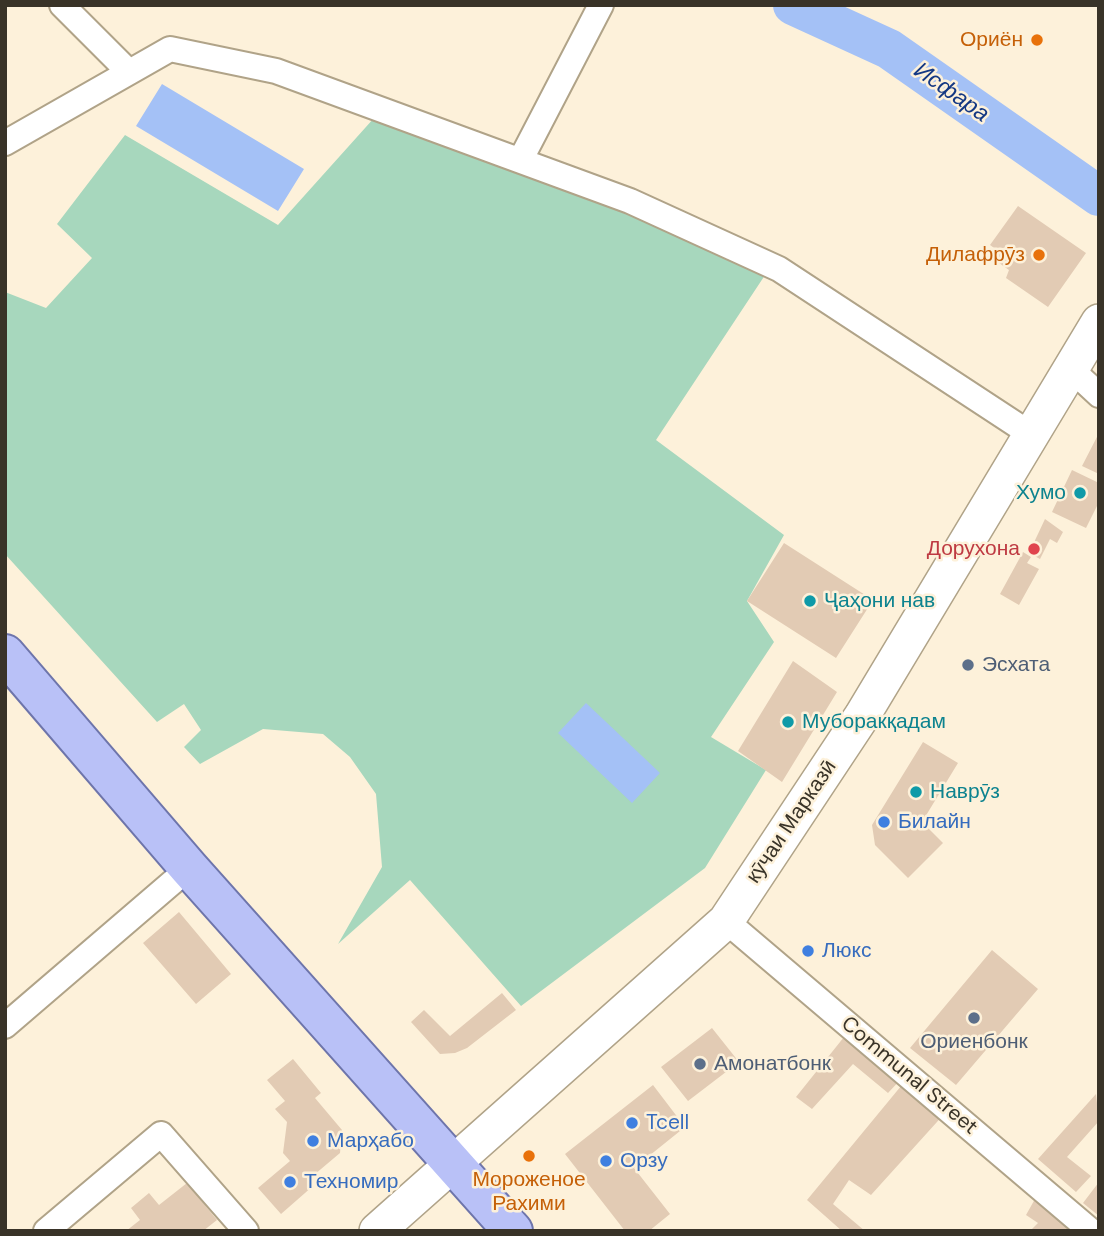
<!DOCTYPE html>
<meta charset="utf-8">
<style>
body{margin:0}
#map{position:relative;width:1104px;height:1236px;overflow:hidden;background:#fdf1da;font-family:"DM Sans",sans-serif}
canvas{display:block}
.frame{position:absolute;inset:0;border:7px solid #393328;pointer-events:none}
</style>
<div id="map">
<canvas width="1104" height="1236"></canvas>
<div class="frame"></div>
</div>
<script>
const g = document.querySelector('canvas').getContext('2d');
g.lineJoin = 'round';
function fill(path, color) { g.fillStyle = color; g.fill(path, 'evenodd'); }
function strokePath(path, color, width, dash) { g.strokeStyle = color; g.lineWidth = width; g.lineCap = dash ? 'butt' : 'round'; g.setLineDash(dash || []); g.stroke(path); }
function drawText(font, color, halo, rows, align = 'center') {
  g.font = font + ' "DM Sans",sans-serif'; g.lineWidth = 5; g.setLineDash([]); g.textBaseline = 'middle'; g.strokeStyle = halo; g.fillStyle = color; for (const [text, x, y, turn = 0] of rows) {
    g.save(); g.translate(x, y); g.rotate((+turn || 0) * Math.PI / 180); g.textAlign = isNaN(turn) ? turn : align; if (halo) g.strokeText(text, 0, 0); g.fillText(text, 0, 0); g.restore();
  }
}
const green = new Path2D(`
 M383,108L773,263L656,440L784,535L747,601L774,642L711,737L766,770L705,868L521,1006L410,880L338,944L382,867L376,794L350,757L323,734L263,729L200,764L184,747L201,730L184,704L157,722L5,554V292L46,308L92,258L57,224L125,135L278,225Z`);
const water = new Path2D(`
 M162,84L304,169L278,211L136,126Z
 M586,703L660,773L632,803L558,733Z`);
const river = new Path2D(`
 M793,5L889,49L1099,196`);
const building = new Path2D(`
 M1018,206L1086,253L1048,307L1006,278L1009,270L992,258L997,250L990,245Z
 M1099,433V474L1082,466Z
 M1072,470L1099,483V502L1086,528L1052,512Z
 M1045,519L1063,532L1057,543L1050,539L1040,559L1029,553Z
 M784,543L873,600L836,658L747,601Z
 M1023,552L1031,557L1027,563L1039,569L1019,605L1000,594Z
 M793,661L837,692L782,782L738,751Z
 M923,742L958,763L922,822L943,843L908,878L875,845L872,825Z
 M179,912L231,974L196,1004L143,943Z
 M992,950L1038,989L956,1085L910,1048Z
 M502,993L516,1010L467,1048L455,1053L440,1054L411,1022L424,1010L450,1036Z
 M712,1028L739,1062L688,1101L661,1067Z
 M848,1032L902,1078L888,1093L853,1064L812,1109L796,1097Z
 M293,1059L321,1093L315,1098L342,1130L340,1153L308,1180L313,1186L281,1214L258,1188L290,1161L283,1153L287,1122L275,1109L285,1101L267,1080Z
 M906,1080L946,1112L871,1195L849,1180L833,1204L865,1231H842L807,1200Z
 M653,1085L685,1127L634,1168L670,1214L649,1231H625L565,1154Z
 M1096,1094L1099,1121L1067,1157L1091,1176L1076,1192L1038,1159Z
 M1099,1182V1216L1083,1203Z
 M187,1183L217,1220L203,1231H126L140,1220L131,1208L149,1193L159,1205Z
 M1035,1199L1076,1231H1030L1038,1223L1026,1215Z`);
const street = new Path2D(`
 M62,5L129,72
 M5,143L170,49L276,71L630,201L779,269L1032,435
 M521,159L601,5
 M1072,370L1099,395
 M726,921L1091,1231
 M5,1026L189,868
 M46,1231L161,1134L246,1231`);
const secondary = new Path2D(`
 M377,1231L726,921L862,716L1099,322`);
const primary = new Path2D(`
 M5,654L189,868L513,1231`);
const markers = [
 [1037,40,7,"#e8710a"],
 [1039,255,7,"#e8710a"],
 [1080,493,7,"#0f9aa8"],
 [1034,549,7,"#e0444e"],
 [810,601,7,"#0f9aa8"],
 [968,665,7,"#5c6f8a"],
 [788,722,7,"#0f9aa8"],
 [916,792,7,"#0f9aa8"],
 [884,822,7,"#3f7fe0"],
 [808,951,7,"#3f7fe0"],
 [974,1018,7,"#5c6f8a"],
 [700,1064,7,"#5c6f8a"],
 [632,1123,7,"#3f7fe0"],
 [313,1141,7,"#3f7fe0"],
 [529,1156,7,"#e8710a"],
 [606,1161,7,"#3f7fe0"],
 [290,1182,7,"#3f7fe0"]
];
const foodNames = [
 ["Ориён",1023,40],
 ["Дилафрӯз",1025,255],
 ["Мороженое",529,1180,"center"],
 ["Рахими",529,1204,"center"]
];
const cultureNames = [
 ["Хумо",1066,493,"right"],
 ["Ҷаҳони нав",824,601],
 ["Муборакқадам",802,722],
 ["Наврӯз",930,792]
];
const healthNames = [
 ["Дорухона",1020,549]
];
const serviceNames = [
 ["Эсхата",982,665],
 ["Ориенбонк",974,1042,"center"],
 ["Амонатбонк",714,1064]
];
const streetNames = [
 ["кӯчаи Марказӣ",792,822,-56],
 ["Communal Street",909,1076,40]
];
const shopNames = [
 ["Билайн",898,822],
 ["Люкс",822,951],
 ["Tcell",646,1123],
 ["Марҳабо",327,1141],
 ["Орзу",620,1161],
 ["Техномир",304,1182]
];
const waterNames = [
 ["Исфара",951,93,35]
];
fill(green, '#a7d7bd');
fill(water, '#a4c1f6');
strokePath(river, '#a4c1f6', 40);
fill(building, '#e2cbb4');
strokePath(street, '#b0a388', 28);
strokePath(secondary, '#b0a388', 38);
strokePath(primary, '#6e75ab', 42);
strokePath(street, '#fff', 24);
strokePath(secondary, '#fff', 35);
strokePath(primary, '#b9c1f7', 38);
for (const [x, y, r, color] of markers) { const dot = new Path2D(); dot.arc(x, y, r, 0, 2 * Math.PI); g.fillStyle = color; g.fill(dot); strokePath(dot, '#fdf1da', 2.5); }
drawText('21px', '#c56008', '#fdf1da', foodNames, 'right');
drawText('21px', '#0d838f', '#fdf1da', cultureNames, 'left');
drawText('21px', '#be3a42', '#fdf1da', healthNames, 'right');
drawText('21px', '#4e5e75', '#fdf1da', serviceNames, 'left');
drawText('21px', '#393328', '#fdf1da', streetNames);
drawText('21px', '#366cbe', '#fdf1da', shopNames, 'left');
drawText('italic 23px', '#143883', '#fdf1da', waterNames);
</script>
